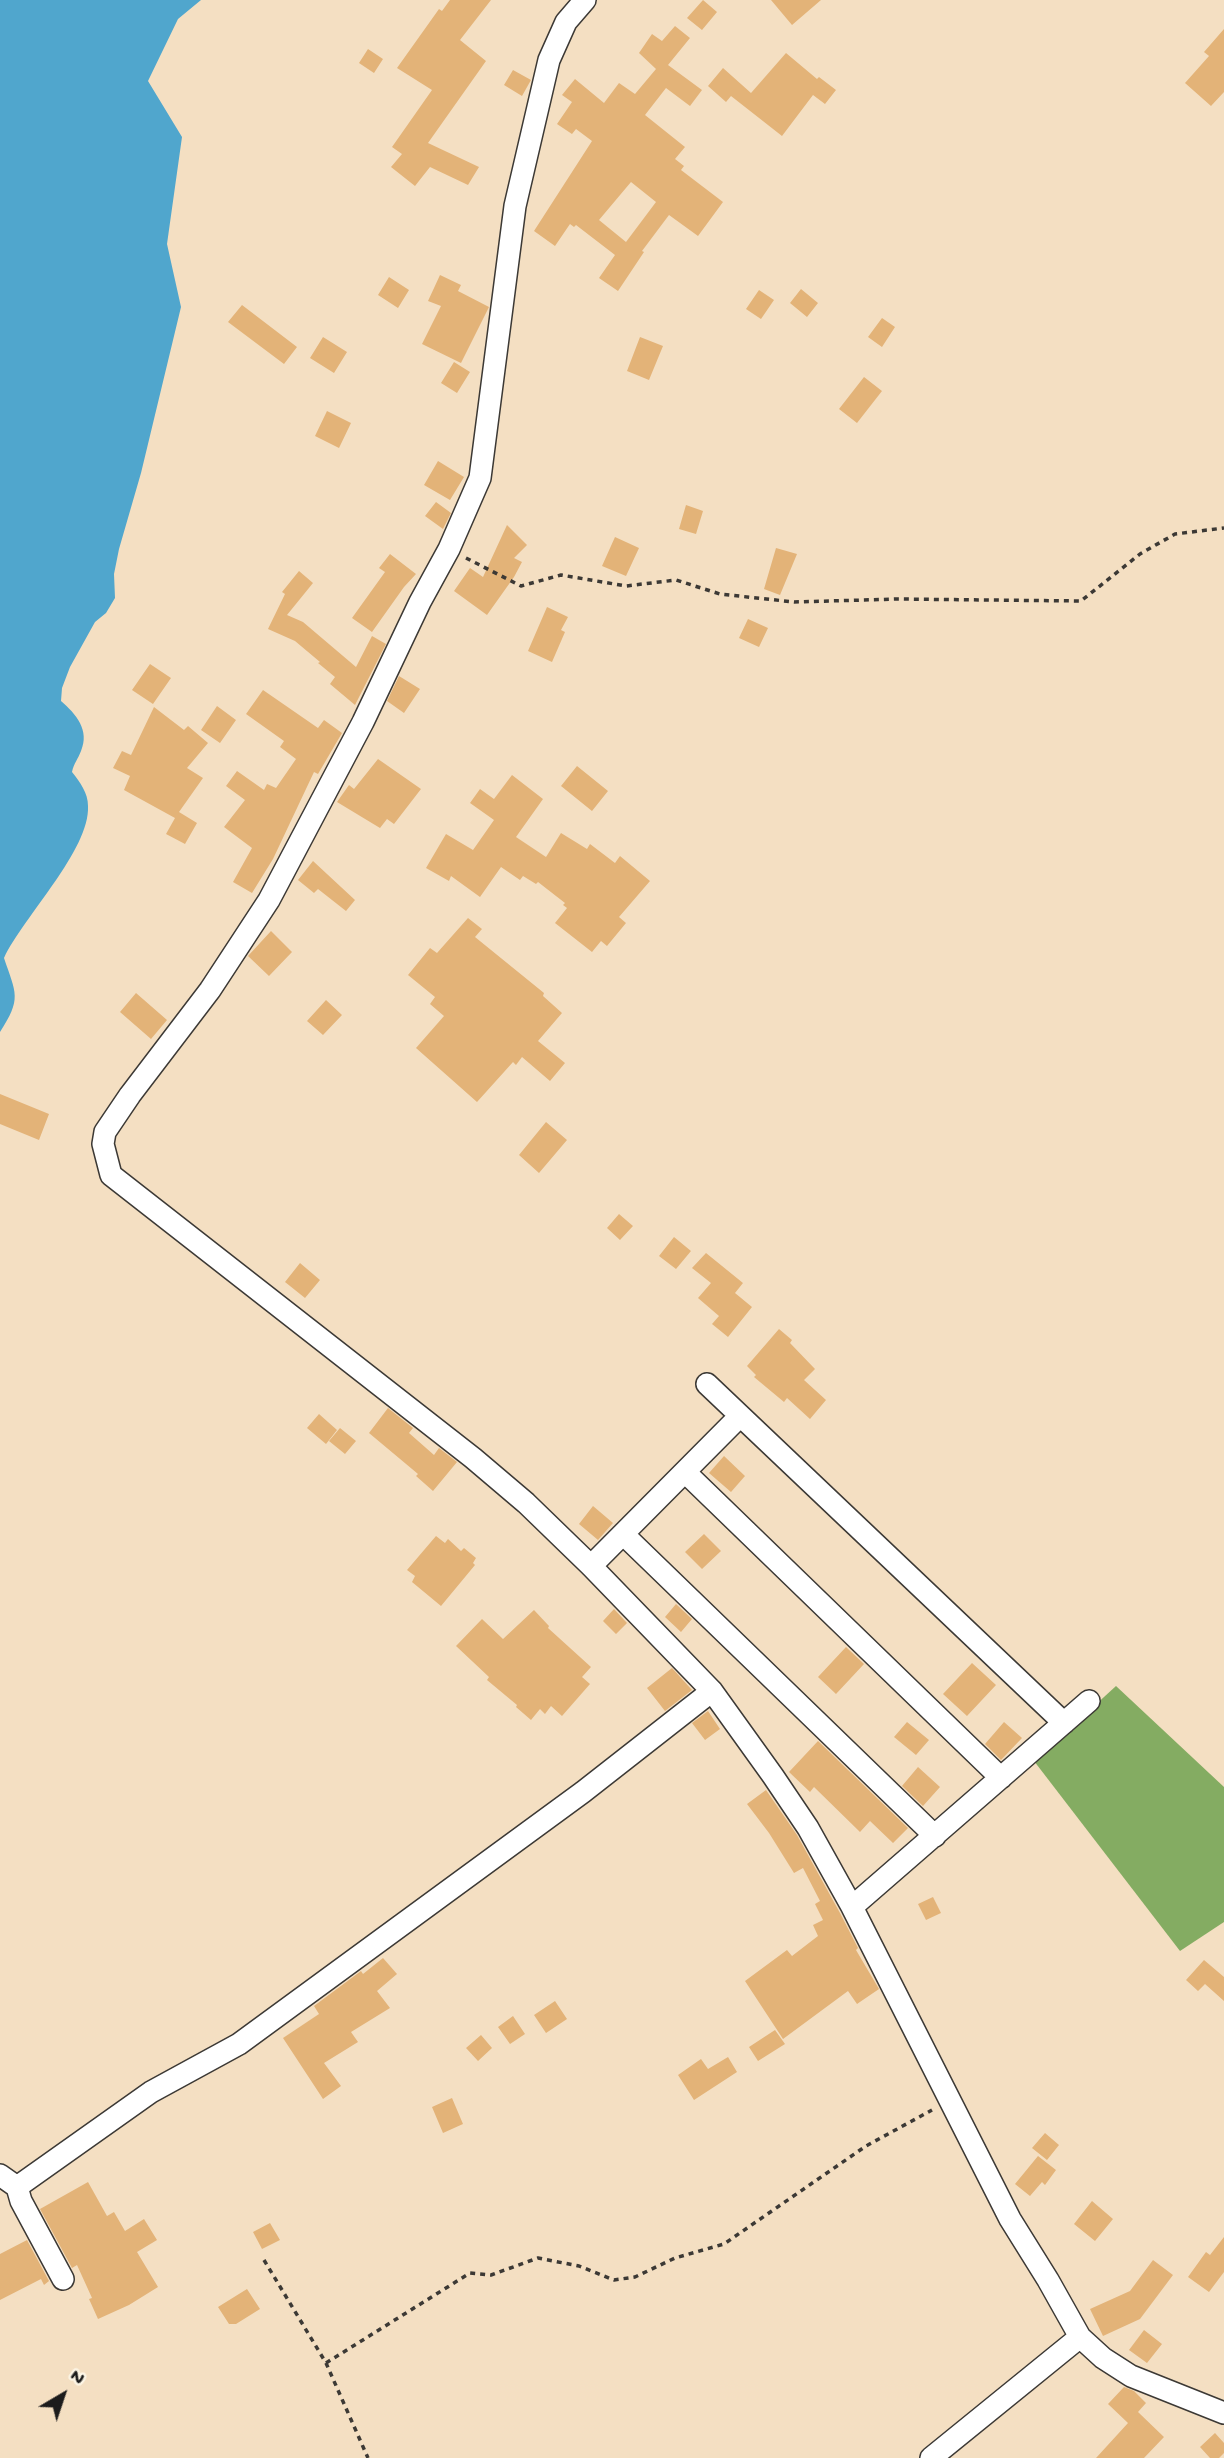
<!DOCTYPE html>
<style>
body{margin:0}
#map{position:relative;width:1224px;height:2458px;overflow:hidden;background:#f4dfc2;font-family:"Gochi Hand",sans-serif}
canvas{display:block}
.north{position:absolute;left:28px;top:2360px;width:70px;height:70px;-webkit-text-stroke:5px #fcf5e5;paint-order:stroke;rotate:39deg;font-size:19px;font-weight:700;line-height:28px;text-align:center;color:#1c1c1c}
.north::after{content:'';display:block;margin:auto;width:24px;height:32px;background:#1c1c1c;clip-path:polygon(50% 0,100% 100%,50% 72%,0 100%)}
</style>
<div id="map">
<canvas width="1224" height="2458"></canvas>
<div class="north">N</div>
</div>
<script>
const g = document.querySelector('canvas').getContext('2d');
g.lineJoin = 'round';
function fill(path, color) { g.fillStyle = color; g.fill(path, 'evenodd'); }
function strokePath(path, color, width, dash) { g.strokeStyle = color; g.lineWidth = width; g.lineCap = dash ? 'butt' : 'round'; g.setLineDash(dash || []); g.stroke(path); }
const forest = new Path2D(`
 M1116,1686L1224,1787V1922L1180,1951L1034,1761Z`);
const water = new Path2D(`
 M0,0H201L178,19L148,81L182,137L167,244L181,307L141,473L119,549L114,574L115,598L106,613L95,622L70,667L62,688L61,701C76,714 90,730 81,751C78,759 74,763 72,772C80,782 88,793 88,806C90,850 24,916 4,958C16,994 22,998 0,1032Z`);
const building = new Path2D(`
 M450,0H491L460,40L486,61L428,143L479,167L468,185L430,167L415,186L391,167L402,154L392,147L432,90L397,68L439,9L442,11Z
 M703,0L717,12L702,30L687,18Z
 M771,0H821L792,25Z
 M675,26L690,38L668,65L702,90L690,106L666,88L645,115L685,147L675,159L684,166L681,170L723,202L698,236L669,215L642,251L644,252L618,291L599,278L615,255L576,225L574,227L570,224L555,246L534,231L592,141L576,129L572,134L557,124L572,102L562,95L575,79L604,103L619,83L635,94L656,69L639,53L652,34L662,41ZM631,182L656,202L626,242L599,220Z
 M1224,29V92L1211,106L1185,83L1209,56L1204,52Z
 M368,49L383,59L374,73L359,63Z
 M786,53L817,79L819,77L836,90L825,104L813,95L782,136L731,96L726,102L708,86L723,68L751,93Z
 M513,70L531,80L522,96L504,85Z
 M440,275L461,285L458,291L489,307L461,363L422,344L441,306L428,301Z
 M389,277L409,290L398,308L378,295Z
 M801,289L818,303L807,317L790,303Z
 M759,290L774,300L761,319L746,309Z
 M242,305L297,347L284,364L228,322Z
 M882,318L895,327L882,347L868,337Z
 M323,337L347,352L334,373L310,358Z
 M640,337L663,346L649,380L627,371Z
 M454,362L470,372L457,393L441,383Z
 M864,377L882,391L857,423L839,409Z
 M327,411L351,423L339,448L315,436Z
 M438,461L464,477L450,500L424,485Z
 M436,502L451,513L443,529L425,516Z
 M686,505L703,511L696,534L679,529Z
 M507,525L527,545L514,558L522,562L514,577L487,615L454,591L470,568L483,577Z
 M615,537L639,548L626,576L602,566Z
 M776,548L797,554L780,595L764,589Z
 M390,554L416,574L404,587L372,632L352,618L385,572L379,568Z
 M299,571L313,583L287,615L303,622L356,667L372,636L386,644L355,705L330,684L335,677L318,663L320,662L295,641L268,629L285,594L282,592Z
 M547,607L568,617L561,630L565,632L552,662L528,651Z
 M748,619L768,628L759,647L739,638Z
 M150,664L171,678L153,704L132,690Z
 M399,676L420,689L404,713L387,701Z
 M263,690L318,728L324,720L342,733L318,774L314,772L273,859L252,893L233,882L252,848L224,827L245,800L226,786L237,771L264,790L267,784L276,788L296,759L280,747L284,741L246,714Z
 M217,706L236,720L220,743L201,730Z
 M154,707L184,730L188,726L208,743L187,768L203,778L179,812L197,823L185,844L166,834L175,818L124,790L130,776L113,768L122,751L131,755Z
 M378,759L421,789L394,824L387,819L380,828L337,802L349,785L354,789Z
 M577,766L608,791L592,811L561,786Z
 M512,775L543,799L516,837L546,857L561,833L587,849L590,844L615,863L620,856L650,881L619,917L626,923L607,946L601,941L592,952L555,923L567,908L563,905L565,903L538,882L536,884L523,876L520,880L501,867L480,897L451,876L449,881L426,868L446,834L473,850L494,820L470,803L480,789L494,799Z
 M313,861L355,900L346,911L318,889L314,893L298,880Z
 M468,918L482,929L475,937L544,993L543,996L562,1013L538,1041L565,1063L550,1081L522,1057L516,1065L513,1062L477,1102L416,1048L444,1016L430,1004L435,997L408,975L430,948L437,953Z
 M271,931L292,952L269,976L248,956Z
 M136,993L167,1020L151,1039L120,1012Z
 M326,1000L342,1015L323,1035L307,1021Z
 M0,1094L49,1114L39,1140L0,1124Z
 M546,1122L567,1140L539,1173L519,1155Z
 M619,1214L633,1226L620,1240L607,1228Z
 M674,1237L691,1251L676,1269L659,1256Z
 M706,1253L743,1283L735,1293L752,1307L728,1337L712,1324L719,1316L698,1298L711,1283L692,1268Z
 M300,1263L320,1280L305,1298L285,1282Z
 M779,1329L792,1340L790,1343L815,1369L804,1380L826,1400L810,1419L787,1398L784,1402L754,1377L756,1375L747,1366Z
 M388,1408L413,1428L409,1433L434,1455L439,1448L457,1462L433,1491L416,1476L418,1474L369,1433Z
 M319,1414L337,1430L326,1444L307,1428Z
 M340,1428L356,1441L345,1454L329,1441Z
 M724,1456L745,1476L731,1492L709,1473Z
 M593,1506L613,1523L598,1540L579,1524Z
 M704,1534L721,1551L702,1569L685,1552Z
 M436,1536L445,1543L448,1539L461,1551L464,1548L476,1558L473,1563L475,1565L441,1606L412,1582L415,1576L407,1570Z
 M676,1604L692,1619L681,1632L665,1617Z
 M614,1609L627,1623L616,1634L603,1621Z
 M534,1610L549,1626L548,1628L591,1667L582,1677L590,1684L562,1716L551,1706L545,1714L540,1709L531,1720L516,1707L517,1705L487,1680L489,1677L456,1646L482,1619L503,1639Z
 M846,1647L864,1664L836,1694L818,1677Z
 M972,1663L996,1685L967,1716L943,1694Z
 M672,1668L692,1690L665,1711L647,1688Z
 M708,1711L720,1729L705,1740L692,1723Z
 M907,1722L929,1740L916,1755L894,1737Z
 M1004,1722L1022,1738L1001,1760L985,1744Z
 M818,1741L908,1828L893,1843L870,1821L860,1832L814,1787L810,1792L789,1772Z
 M918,1767L940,1787L923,1806L902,1786Z
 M766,1790L797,1835L840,1913L858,1948L856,1950L879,1989L857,2004L848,1991L783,2039L745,1981L787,1950L792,1956L818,1936L813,1925L823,1920L815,1904L820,1901L803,1868L794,1873L769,1833L747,1804Z
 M933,1897L941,1913L926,1920L918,1904Z
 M383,1958L397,1974L377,1991L390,2008L351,2032L358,2042L324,2063L341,2086L323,2099L283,2038L319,2014L314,2006L361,1971L363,1974Z
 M1204,1960L1224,1977V2001L1205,1984L1198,1991L1186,1980Z
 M555,2001L567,2019L546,2033L534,2015Z
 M513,2016L525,2034L510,2044L498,2027Z
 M775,2030L785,2044L758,2061L749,2047Z
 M481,2035L492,2048L478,2061L466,2048Z
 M728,2057L737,2072L694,2100L678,2075L701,2059L708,2069Z
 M452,2098L463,2124L443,2133L432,2107Z
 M1045,2133L1059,2145L1047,2160L1032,2148Z
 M1038,2156L1056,2170L1045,2185L1042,2182L1030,2196L1015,2184Z
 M88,2182L107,2216L114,2212L125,2231L144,2219L157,2240L137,2252L158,2287L129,2305L98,2319L89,2299L92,2298L77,2265L72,2268L40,2209Z
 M1092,2201L1113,2219L1095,2241L1074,2224Z
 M270,2223L280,2240L262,2249L253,2232Z
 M1224,2237V2272L1209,2292L1188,2277L1206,2252L1210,2255Z
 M27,2240L49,2281L44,2285L41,2279L0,2300V2254Z
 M1153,2260L1173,2275L1140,2319L1103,2336L1090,2309L1130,2291Z
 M247,2289L260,2309L236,2324H229L218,2307Z
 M1144,2330L1162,2344L1147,2363L1129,2350Z
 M1124,2387L1134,2391L1146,2403L1138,2412L1164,2437L1144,2458H1096L1128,2423L1108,2404Z
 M1215,2433L1224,2443V2453L1219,2458H1210L1200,2447Z`);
const path = new Path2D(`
 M466,558L521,586L561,575L626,586L676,580L720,594L794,602L898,599L1081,601L1140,554L1175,534L1224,528
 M264,2260L326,2363L368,2458
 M326,2363L470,2273L491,2275L538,2258L579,2266L614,2280L635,2277L675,2258L724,2244L866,2146L932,2110`);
const minor = new Path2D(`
 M585,0L566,22L549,60L515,206L480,478L449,549L420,602L363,722L269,900L210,990L130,1095L105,1132L103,1144L111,1175L473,1458L526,1503L591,1566L712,1691L773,1776L808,1828L852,1907L1010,2219L1048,2280L1080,2337L1103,2358L1131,2376L1224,2413
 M707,1384L1064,1723
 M685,1472L1001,1778
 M623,1534L935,1836
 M591,1566L740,1416
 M852,1907L1089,1701
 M0,2175L17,2187L21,2201L63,2279
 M17,2187L151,2092L239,2044L583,1792L712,1691
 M931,2458L1080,2337`);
fill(forest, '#84ac62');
fill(water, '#50a6cd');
fill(building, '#e3b378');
strokePath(minor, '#3c3935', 24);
strokePath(path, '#3c3935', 3.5, [5, 5]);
strokePath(minor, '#fff', 21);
</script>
